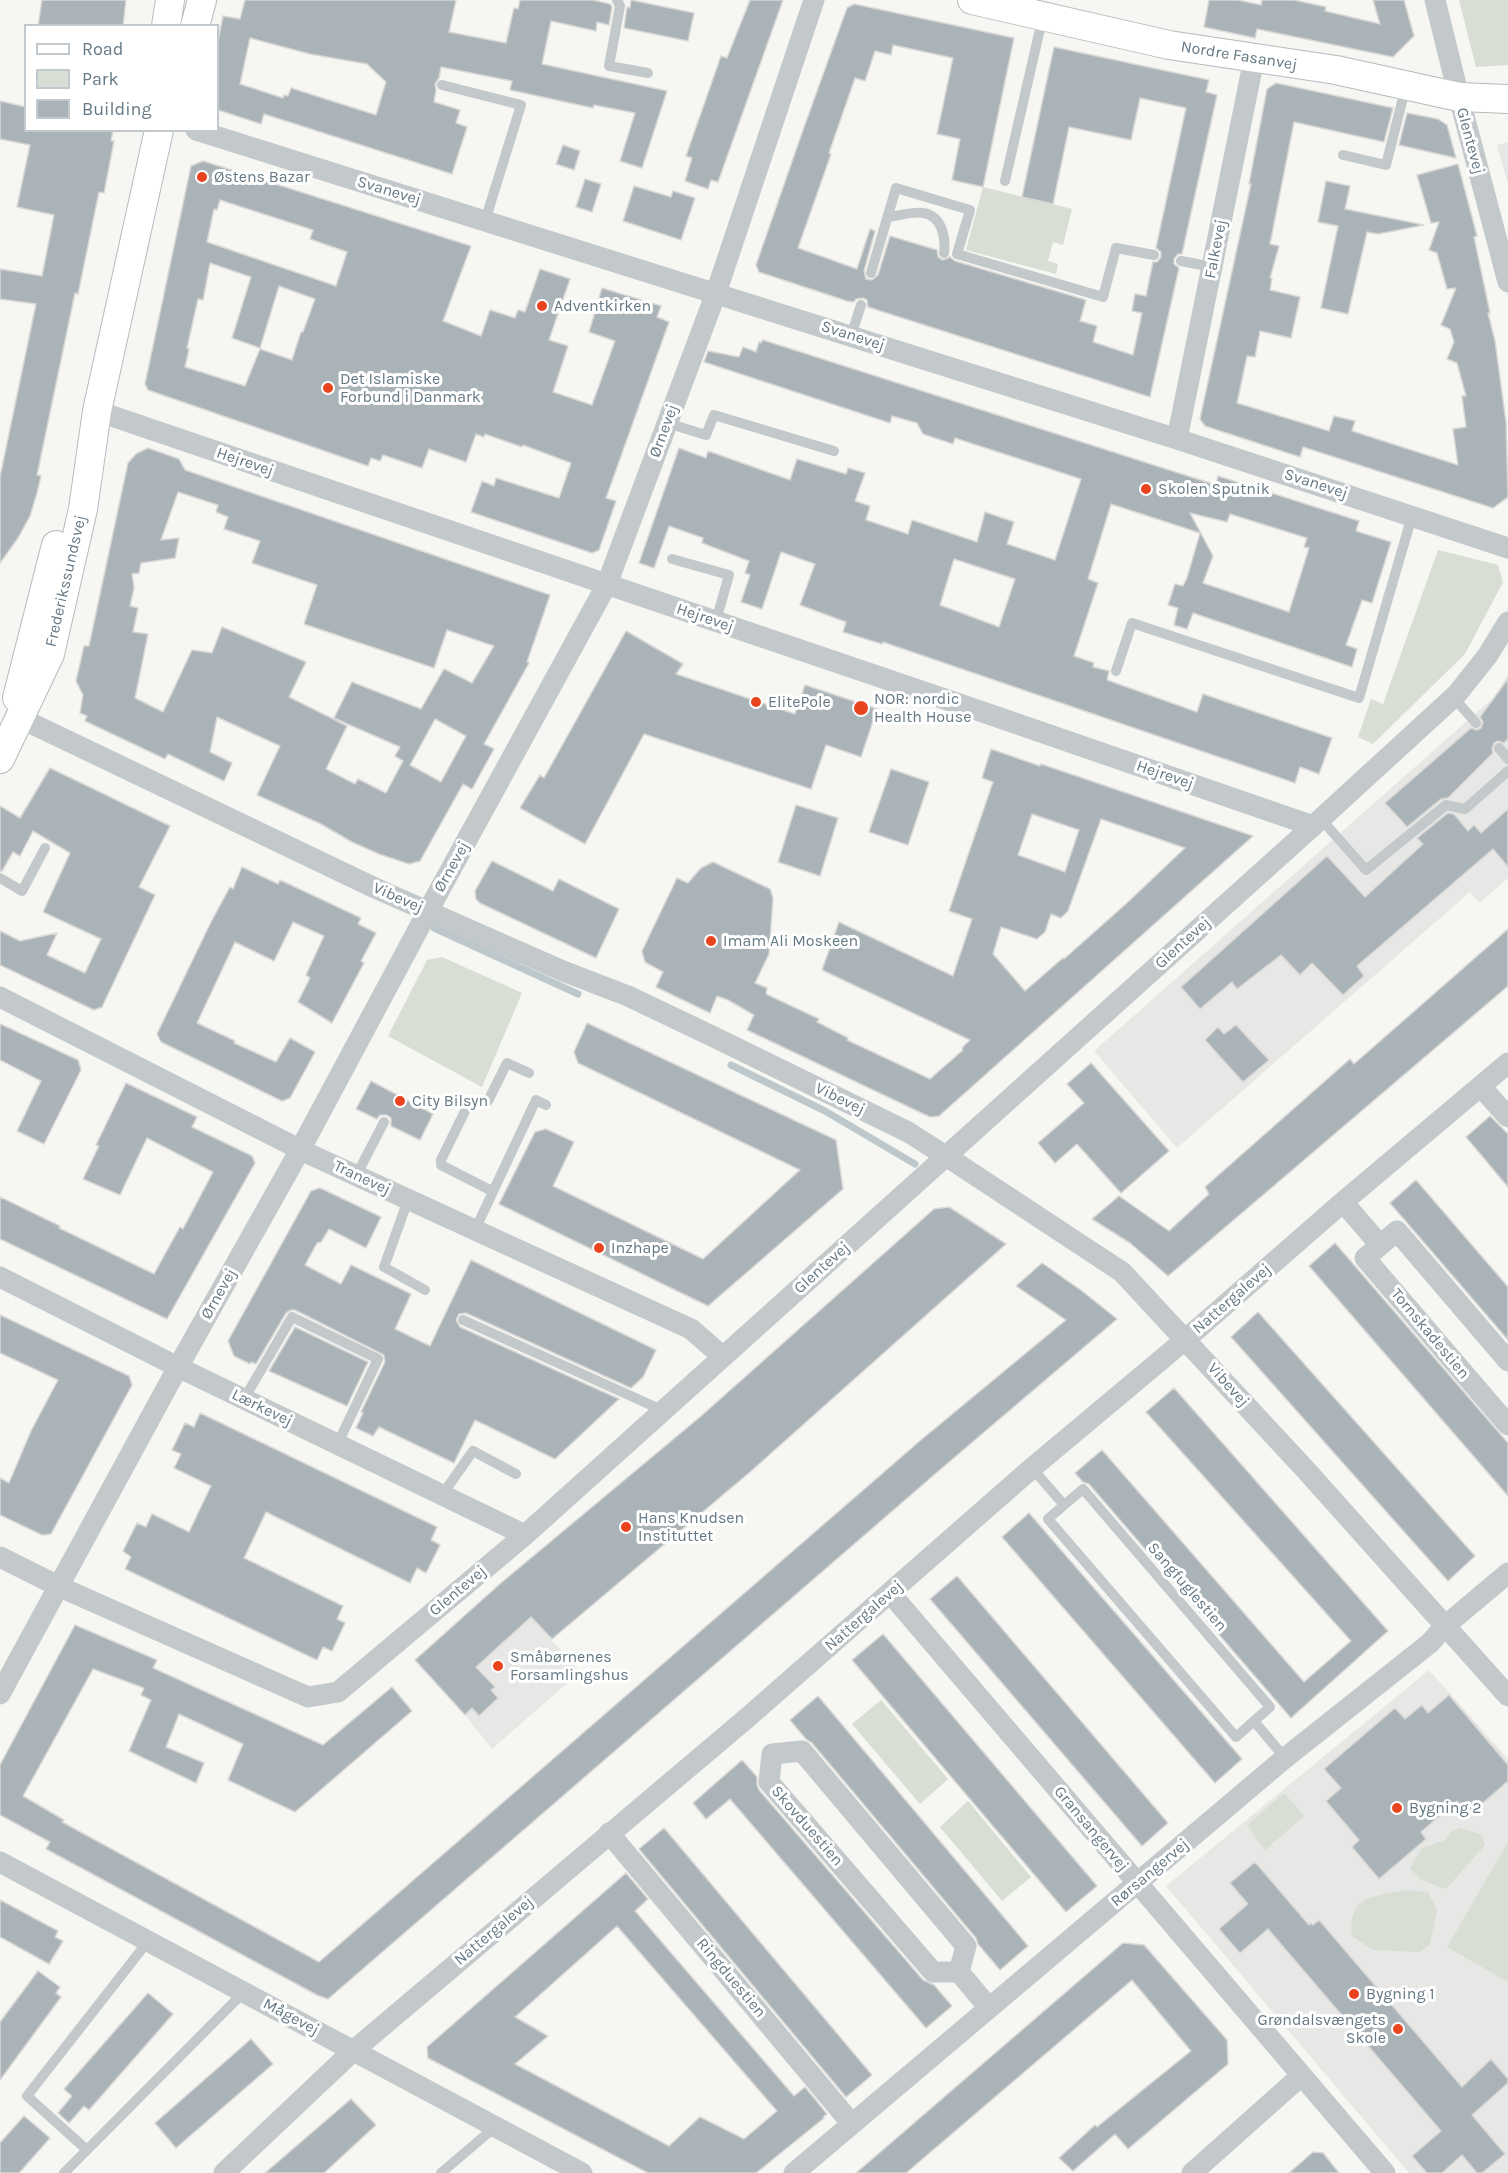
<!DOCTYPE html>
<meta charset="utf-8">
<style>
body{margin:0}
#map{position:relative;width:1508px;height:2173px;overflow:hidden;background:#f6f6f2;font-family:Karla,sans-serif}
canvas{display:block}
.legend{position:absolute;left:24px;top:24px;width:195px;height:108px;box-sizing:border-box;background:#fff;border:2px solid #c1c9ce;margin:0;padding:8px 10px;list-style:none;font-size:18px;color:#647885}
.legend li{display:flex;align-items:center;gap:12px;height:30px}
.legend b{width:30px;border:2px solid #c1c9ce}
</style>
<div id="map">
<canvas width="1508" height="2173"></canvas>
<ul class="legend">
<li><b style="height:8px;background:#fff"></b>Road</li>
<li><b style="height:16px;background:#d8ded3"></b>Park</li>
<li><b style="height:16px;background:#aab3b8"></b>Building</li>
</ul>
</div>
<script>
const g = document.querySelector('canvas').getContext('2d');
g.lineJoin = 'round';
function fill(path, color) { g.fillStyle = color; g.fill(path, 'evenodd'); }
function strokePath(path, color, width, dash) { g.strokeStyle = color; g.lineWidth = width; g.lineCap = dash ? 'butt' : 'round'; g.setLineDash(dash || []); g.stroke(path); }
function drawText(font, color, halo, rows, align = 'center') {
  g.font = font + ' Karla,sans-serif'; g.lineWidth = 6; g.setLineDash([]); g.textBaseline = 'middle'; g.strokeStyle = halo; g.fillStyle = color; for (const [text, x, y, turn = 0] of rows) {
    g.save(); g.translate(x, y); g.rotate((+turn || 0) * Math.PI / 180); g.textAlign = isNaN(turn) ? turn : align; if (halo) g.strokeText(text, 0, 0); g.fillText(text, 0, 0); g.restore();
  }
}
const built = new Path2D(`
 M1508,142V184L1497,145Z
 M1508,675V878L1479,903L1470,892L1177,1148L1094,1051L1494,697Z
 M501,1583L580,1672L492,1749L465,1715L415,1660Z
 M1429,1670L1508,1759V2173H1409L1166,1886Z`);
const green = new Path2D(`
 M1459,0H1508V65L1476,67Z
 M983,187L1072,209L1063,245L1053,242L1048,261L1058,264L1056,274L966,250Z
 M1438,550L1498,565L1503,582L1465,654L1373,744L1358,737L1371,699L1383,704Z
 M442,957L522,993L482,1087L388,1036L427,960Z
 M881,1700L948,1779L920,1804L852,1724Z
 M1284,1793L1304,1816L1265,1850L1247,1825Z
 M968,1801L1031,1877L1002,1901L940,1827Z
 M1460,1828L1481,1834L1485,1845L1446,1889L1421,1880L1410,1868L1422,1848L1445,1840L1451,1832Z
 M1508,1842V1982L1447,1947Z
 M1405,1890L1428,1892L1437,1910L1430,1944L1420,1952L1373,1950L1352,1936C1348,1895 1373,1897 1405,1890Z`);
const stream = new Path2D(`
 M434,928L578,994
 M731,1065L825,1111L915,1164`);
const building = new Path2D(`
 M42,0H126L123,26H38Z
 M245,0H456L449,32L506,43L514,8L518,9L520,0H593L610,4L612,7L609,25L597,22L596,31L551,21L542,64L667,91L642,168L620,161L635,113L594,105L593,108L510,90L512,81L441,67L439,78L435,84L436,90L434,102L460,110L456,123L467,127L452,174L264,114L261,124L218,110V41L223,16L240,19ZM250,38L310,54L367,64L386,82L376,115L291,88L288,96L284,95L283,98L240,84Z
 M631,0L694,13L688,41L624,28L627,7L630,8Z
 M750,0H783L718,182L711,180L708,189L685,181L692,158L686,156L721,56L727,58Z
 M1209,0H1238L1261,5L1262,0H1294L1326,7L1325,11L1380,24L1373,0H1404L1414,36L1393,57L1257,29L1255,38L1204,27Z
 M854,4L1014,38L983,187L952,180L960,139L937,134L953,58L893,45L891,55L875,51L865,81L855,78L829,153L831,154L798,248L857,269L870,229L875,231L864,271L866,279L872,280L878,275L890,236L937,250L938,257L943,260L950,257L955,261L1086,300L1080,321L1097,326L1093,342L1133,355L1142,313L1132,311L1135,294L1146,296L1153,262H1157L1161,257V252L1156,248L1186,108L1140,98L1131,140L1069,127L1053,204L1022,197L1054,47L1209,80L1206,92L1217,95L1182,254H1178L1174,259V264L1179,268L1150,397L868,307L867,300L863,298L856,299L854,302L847,301L759,272L756,265L802,133L847,8Z
 M1276,83L1393,108L1384,142L1294,122L1270,244L1279,246L1270,278H1272L1270,290L1300,297L1291,338L1260,331L1255,357L1247,356L1237,403L1329,431L1334,416L1355,421L1352,431L1458,465L1453,429L1466,427L1462,396H1466L1457,363L1447,359L1454,342L1450,329L1441,325L1456,288L1447,289L1437,253L1429,250L1439,222L1431,223L1417,175L1458,164L1477,236L1474,237L1490,313H1488L1495,341L1506,422L1508,497L1493,508L1303,447L1300,457L1205,426L1200,419L1251,184H1249L1267,89Z
 M0,101L26,107V130H113L111,141H114L104,193L99,192L78,294L75,293L37,475L41,476L37,493L30,516L18,538L0,563V477L36,304L0,299V269L42,276L54,215L17,207L30,145L0,139Z
 M1407,113L1438,119L1447,125L1456,158L1399,145Z
 M563,145L580,151L574,170L556,164Z
 M203,161L471,246L443,321L481,336L490,310L515,318L518,310L525,312L540,269L570,279L549,340L568,346L553,392L592,405L615,341L589,332L602,288L661,306L657,317L669,322L606,498L616,501L599,550L592,553L471,512L482,481L494,486L496,478L559,498L571,463L523,445L522,447L485,434L484,437L476,434L466,462L429,449L422,468L383,455L380,461L371,458L368,466L148,390L145,384L191,166ZM220,200L313,230L310,239L347,252L336,286L207,242L214,209L217,210ZM210,263L251,277L232,338L260,348L279,286L315,299L303,332H301L292,360L260,349L245,386L185,367L189,349L187,348L198,299L203,300Z
 M585,179L601,184L592,212L576,207Z
 M1326,181L1350,186L1345,209L1424,225L1378,234L1367,232L1348,314L1321,308L1338,226L1318,222Z
 M634,186L671,197L673,191L695,198L681,240L623,221Z
 M763,340L1216,485L1218,476L1359,521L1356,531L1391,542L1372,603L1362,600L1346,645L1357,649L1352,667L1193,613L1187,629L1174,625L1178,608L1168,605L1175,584L1183,586L1187,578L1200,533L1111,504L1088,579L1098,583L1074,656L1094,663L1093,667L1109,671L1107,680L1197,712L1203,694L1332,738L1319,774L1300,767L1295,783L883,642L882,644L843,632L846,622L800,605L815,564L781,552L762,609L741,602L750,575L745,573L749,561L702,543L703,538L669,526L654,568L639,563L679,448L706,458L708,451L790,480L797,459L846,474L848,468L865,473L855,501L870,506L866,520L908,534L912,520L977,542L985,512L1014,522L1007,544L1055,560L1081,479L955,438L953,444L923,434L917,423L892,416L890,423L704,362L708,351L739,357L743,347L756,352L759,342L761,343ZM1190,513L1227,522L1230,514L1307,538L1304,547L1309,548L1289,612L1203,583L1213,556ZM954,559L1015,579L999,627L940,605Z
 M148,448L179,459L185,470L550,595L527,662L529,663L484,744L494,749L472,789L463,784L420,861L409,864L379,854L352,842L321,824L257,795L280,746L217,717L210,752L232,763L224,781L168,754L165,759L85,721L87,716L80,713L83,695L76,681L84,646H89L128,463L136,454ZM178,492L218,505L216,512L228,517L224,529L260,541L252,563L317,585L304,624L434,668L447,630L494,646L472,683L444,669L421,709L352,682L334,718L400,747L395,756L403,761L386,793L358,779L355,784L326,769L347,726L289,697L306,662L222,627L212,653L192,650L163,712L135,698L148,634L133,632L138,608L130,606L134,588L132,574L139,573L141,563L175,558L179,538L161,540ZM435,719L466,736L441,782L410,765Z
 M626,631L683,664L676,674L795,714L805,685L877,709L861,757L826,745L811,789L644,734L585,844L520,808L540,775L544,778Z
 M1508,679V739L1504,743L1498,741L1494,743L1492,749L1493,753L1448,798L1441,799L1407,827L1385,803L1471,728L1477,730L1481,728L1483,722L1480,717Z
 M991,749L1040,766L1041,764L1253,836L939,1116L930,1117L747,1030L754,1015L728,1000L717,996L710,1013L656,987L663,972L645,962L642,951L677,878L688,883L701,868L713,862L770,889L773,898L769,954L755,983L767,988L766,994L819,1019L817,1022L848,1038L847,1040L930,1079L963,1050L962,1048L970,1040L822,970L839,922L953,976L972,919L949,911L993,782L982,778ZM1032,814L1079,830L1065,872L1018,855ZM1101,819L1185,848L1127,903L1064,959L1063,958L1025,991L993,954L1001,927L1037,939L1045,932L1051,914L1061,918L1068,911Z
 M50,768L170,826L139,887L155,895L102,1007L94,1010L0,965V931L20,941L57,933L47,955L85,973L101,939L43,912L70,853L33,831L20,856L13,852L2,871H0V806L20,818Z
 M891,769L929,782L908,845L869,832Z
 M796,805L838,818L820,876L778,862Z
 M1508,809V867L1493,849L1357,966L1364,976L1343,995L1312,963L1300,975L1281,955L1237,989L1232,982L1200,1009L1181,987L1327,856L1365,897L1423,844L1417,838L1448,813L1454,814L1468,831L1474,825L1481,833Z
 M492,861L553,891L559,879L619,909L596,958L480,903L476,899L475,891Z
 M242,867L278,884L280,880L361,918L358,924L376,933L361,961L364,963L332,1023L298,1002L310,978L306,975L324,936L293,922L274,961L235,942L197,1023L235,1041L234,1043L276,1062L290,1038L315,1052L290,1098L282,1101L161,1042L157,1034L211,922L230,887L233,889Z
 M1508,929V986L1168,1276L1130,1243L1092,1219L1119,1196L1169,1231L1209,1194L1205,1187L1350,1059L1354,1064Z
 M587,1023L836,1140L843,1189L708,1306L499,1204L535,1132L546,1129L574,1142L553,1186L703,1259L800,1170L578,1063L574,1052Z
 M0,1024L78,1060L81,1070L44,1144L17,1131L41,1081L0,1060Z
 M1236,1025L1269,1060L1243,1082L1205,1040L1218,1027L1224,1034Z
 M1091,1063L1169,1151L1121,1193L1077,1144L1055,1163L1038,1143L1084,1103L1067,1084Z
 M371,1081L433,1114L420,1140L391,1126V1118L387,1115H380L377,1119L356,1109Z
 M126,1083L197,1117L192,1127L252,1156L255,1163L167,1319L0,1239V1197L60,1226L59,1228L154,1274L180,1227L183,1229L213,1172L147,1138L120,1195L83,1179L99,1146L96,1145Z
 M1490,1116L1508,1134V1187L1466,1137Z
 M1416,1180L1508,1287V1340L1390,1203Z
 M320,1188L381,1217L366,1248L329,1229L321,1242L317,1243L305,1265L341,1284L351,1265L411,1294L395,1329L430,1346L471,1260L656,1350L643,1377L631,1388L466,1313L459,1314L456,1320L460,1327L619,1399L555,1459L475,1420L454,1463L379,1427L373,1436L356,1428L363,1413L361,1412L385,1362L384,1355L295,1310H291L286,1313L256,1364L251,1362L250,1364L234,1356L228,1341L311,1191Z
 M949,1207L1006,1244L750,1472L552,1639L531,1617L476,1667L495,1687L491,1690L498,1698L479,1716L472,1708L465,1715L415,1660L501,1583L700,1417L934,1209Z
 M1335,1243L1508,1443V1496L1309,1266Z
 M1042,1263L1082,1291L1117,1319L942,1468L328,1999L317,1995L46,1849L50,1842L0,1815V1765L75,1625L157,1660L153,1668L323,1745L392,1687L412,1711L295,1812L228,1780L243,1744L179,1714L166,1747L204,1763L196,1783L129,1751L151,1700L141,1695L144,1688L93,1669L23,1796L64,1820L62,1822L319,1962L921,1440L1066,1320L1016,1286Z
 M1258,1312L1475,1556L1448,1581L1231,1337Z
 M0,1315L129,1376L132,1385L51,1534L42,1535L0,1515V1478L9,1483L31,1431L58,1380L0,1353Z
 M295,1327L368,1362L347,1406L269,1371Z
 M1174,1388L1388,1631L1291,1718L1089,1484L1083,1482L1075,1473L1102,1450L1304,1682L1351,1641L1146,1412Z
 M200,1413L437,1527L431,1540L440,1545L426,1573L417,1568L410,1583L266,1512L244,1558L343,1606L337,1619L345,1623L332,1651L323,1647L317,1660L125,1569L131,1557L123,1551L137,1523L146,1527L152,1514L189,1532L211,1486L174,1468L181,1454L172,1450L185,1423L194,1427Z
 M1029,1513L1242,1759L1215,1783L1002,1537Z
 M957,1576L1168,1823L1142,1846L930,1599Z
 M883,1634L1097,1886L1066,1912L852,1660Z
 M1449,1695L1508,1765V1781L1469,1815L1457,1801L1421,1832L1426,1839L1379,1879L1352,1847L1359,1840L1326,1801L1341,1788L1324,1769L1395,1708L1405,1719L1422,1705L1428,1713Z
 M818,1696L1028,1946L1000,1970L978,1944L976,1938L812,1743L806,1739L790,1720Z
 M742,1760L757,1777V1785L759,1790L923,1980L934,1985L952,2006L926,2028L730,1799L706,1819L693,1803Z
 M664,1828L872,2075L846,2097L639,1849Z
 M1255,1862L1309,1925L1311,1923L1313,1925L1319,1920L1462,2087L1491,2059L1508,2079V2083L1472,2115L1505,2154L1482,2173H1477L1462,2155L1442,2173H1427L1412,2156L1441,2131L1268,1929L1240,1953L1219,1929L1248,1904L1230,1883Z
 M626,1873L648,1899L635,1911L794,2096L805,2087L827,2114L823,2117L824,2118L756,2173H648L428,2058L427,2047ZM617,1926L777,2111L744,2139L700,2117L669,2146L515,2064L548,2036L515,2017Z
 M0,1900L58,1931L55,1937L63,1941L49,1964L0,1937Z
 M1123,1943L1144,1945L1227,2040L1228,2064L1128,2149L1115,2134L1073,2171L1059,2158L1095,2125L1097,2127L1191,2051L1132,1980L906,2173H856Z
 M38,1971L60,1987L56,1993L61,1997L0,2080V2022Z
 M148,1993L173,2014L89,2110L84,2106L69,2123L58,2113L72,2096L64,2089Z
 M251,2039L273,2064L176,2148L155,2123Z
 M351,2099L376,2125L324,2173H265Z
 M24,2116L50,2138L19,2173H0V2143Z
 M1313,2152L1323,2153L1339,2173H1289Z`);
const lane = new Path2D(`
 M617,0L620,6L609,66L648,73
 M442,85L521,105L485,221
 M1343,155L1386,165L1406,86
 M1005,181L1043,16
 M888,217C898,216 913,211 923,213C942,216 946,237 944,253
 M1181,261L1212,267
 M871,273L896,188L970,210L957,254L1103,297L1116,248L1154,255
 M851,336L861,305
 M667,423L706,435L714,415L834,451
 M672,559L729,575L716,621
 M1116,671L1132,623L1359,698L1412,516
 M1453,697L1476,723
 M1499,748L1508,759
 M1321,819L1366,870L1446,805L1465,809L1508,771
 M0,878L22,891L45,848
 M356,1176L384,1122
 M492,1191L441,1165V1160L468,1105L488,1101L507,1063L529,1073
 M408,1200L384,1267L425,1290
 M475,1230L536,1100L546,1105
 M463,1320L664,1411
 M244,1399L292,1317L378,1359L337,1445
 M1032,1468L1064,1505L1048,1519L1236,1737L1254,1721L1285,1758
 M442,1495L473,1451L516,1474
 M1064,1505L1083,1489L1270,1707L1254,1721
 M87,2150L27,2096L149,1940
 M64,2173L244,1992
 M441,2173L495,2127`);
const street = new Path2D(`
 M1435,0L1459,97L1508,282
 M196,130L1177,439L1508,548
 M97,411L977,710L1313,826
 M1177,439L1254,59
 M20,718L375,888L563,971L628,996L716,1038L908,1132L955,1162L1122,1272L1304,1468L1508,1696
 M0,997L307,1153L691,1329L723,1357
 M1481,1087L1508,1117
 M1343,1202L1380,1245
 M0,1277L184,1370L525,1535
 M1508,1361L1397,1231L1365,1258L1508,1425
 M0,1557L60,1587L308,1697L338,1692L525,1535L1313,826L1457,694L1488,655L1508,622
 M891,1594L1385,2173
 M0,1694L178,1367L300,1150L428,911L607,584L716,293L814,0
 M609,1833L852,2124
 M0,1862L582,2173
 M959,1972H933L769,1782L772,1754L802,1751L966,1946L959,1972L989,2008
 M224,2173L353,2051L747,1718L1032,1468L1186,1339L1343,1202L1508,1063
 M794,2173L1285,1758L1430,1643L1445,1626L1508,1573
 M1192,2173L1301,2076`);
const secondary = new Path2D(`
 M972,0L1169,45L1336,70L1459,97L1508,99
 M166,26L170,0
 M195,26L202,0
 M17,698L56,545
 M0,759L50,654L83,509L97,411L159,130`);
const markers = [
 [202,177,6,"#ea441f"],
 [542,306,6,"#ea441f"],
 [328,388,6,"#ea441f"],
 [1146,489,6,"#ea441f"],
 [756,702,6,"#ea441f"],
 [861,708,8,"#ea441f"],
 [711,941,6,"#ea441f"],
 [400,1101,6,"#ea441f"],
 [599,1248,6,"#ea441f"],
 [626,1527,6,"#ea441f"],
 [498,1666,6,"#ea441f"],
 [1397,1808,6,"#ea441f"],
 [1354,1994,6,"#ea441f"],
 [1398,2029,6,"#ea441f"]
];
const streetNames = [
 ["Nordre Fasanvej",1239,56,9],
 ["Glentevej",1470,141,75],
 ["Svanevej",389,191,17],
 ["Falkevej",1216,249,-79],
 ["Svanevej",853,336,18],
 ["Ørnevej",664,431,-70],
 ["Hejrevej",245,462,19],
 ["Svanevej",1316,484,18],
 ["Frederikssundsvej",66,581,-77],
 ["Hejrevej",705,618,19],
 ["Hejrevej",1165,775,19],
 ["Ørnevej",452,867,-61],
 ["Vibevej",398,898,24],
 ["Glentevej",1183,943,-42],
 ["Vibevej",840,1099,26],
 ["Tranevej",362,1178,25],
 ["Glentevej",822,1268,-42],
 ["Ørnevej",219,1294,-61],
 ["Nattergalevej",1232,1299,-41],
 ["Tornskadestien",1430,1334,50],
 ["Vibevej",1228,1385,48],
 ["Lærkevej",262,1408,26],
 ["Sangfuglestien",1187,1587,49],
 ["Glentevej",458,1591,-40],
 ["Nattergalevej",864,1616,-41],
 ["Skovduestien",807,1826,49],
 ["Gransangervej",1091,1829,50],
 ["Rørsangervej",1150,1873,-40],
 ["Nattergalevej",494,1931,-40],
 ["Ringduestien",731,1978,50],
 ["Mågevej",291,2017,28]
];
const poiNames = [
 ["Østens Bazar",214,177],
 ["Adventkirken",554,306],
 ["Det Islamiske",340,379],
 ["Forbund i Danmark",340,397],
 ["Skolen Sputnik",1158,489],
 ["NOR: nordic",874,699],
 ["Health House",874,717],
 ["ElitePole",768,702],
 ["Imam Ali Moskeen",723,941],
 ["City Bilsyn",412,1101],
 ["Inzhape",611,1248],
 ["Hans Knudsen",638,1518],
 ["Instituttet",638,1536],
 ["Småbørnenes",510,1657],
 ["Forsamlingshus",510,1675],
 ["Bygning 2",1409,1808],
 ["Bygning 1",1366,1994],
 ["Grøndalsvængets",1386,2020,"right"],
 ["Skole",1386,2038,"right"]
];
fill(built, '#e7e8e6');
fill(green, '#d8ded3');
strokePath(stream, '#bcc8cb', 7);
fill(building, '#aab3b8');
strokePath(building, '#d8d7d5', 1.5);
strokePath(secondary, '#b5bbbf', 30);
strokePath(lane, '#c3c8ca', 10);
strokePath(street, '#c3c8ca', 21);
strokePath(secondary, '#fff', 28);
for (const [x, y, r, color] of markers) { const dot = new Path2D(); dot.arc(x, y, r, 0, 2 * Math.PI); g.fillStyle = color; g.fill(dot); strokePath(dot, '#fff', 2); }
drawText('16px', '#647885', '#fff', streetNames);
drawText('16px', '#647885', '#fff', poiNames, 'left');
</script>
